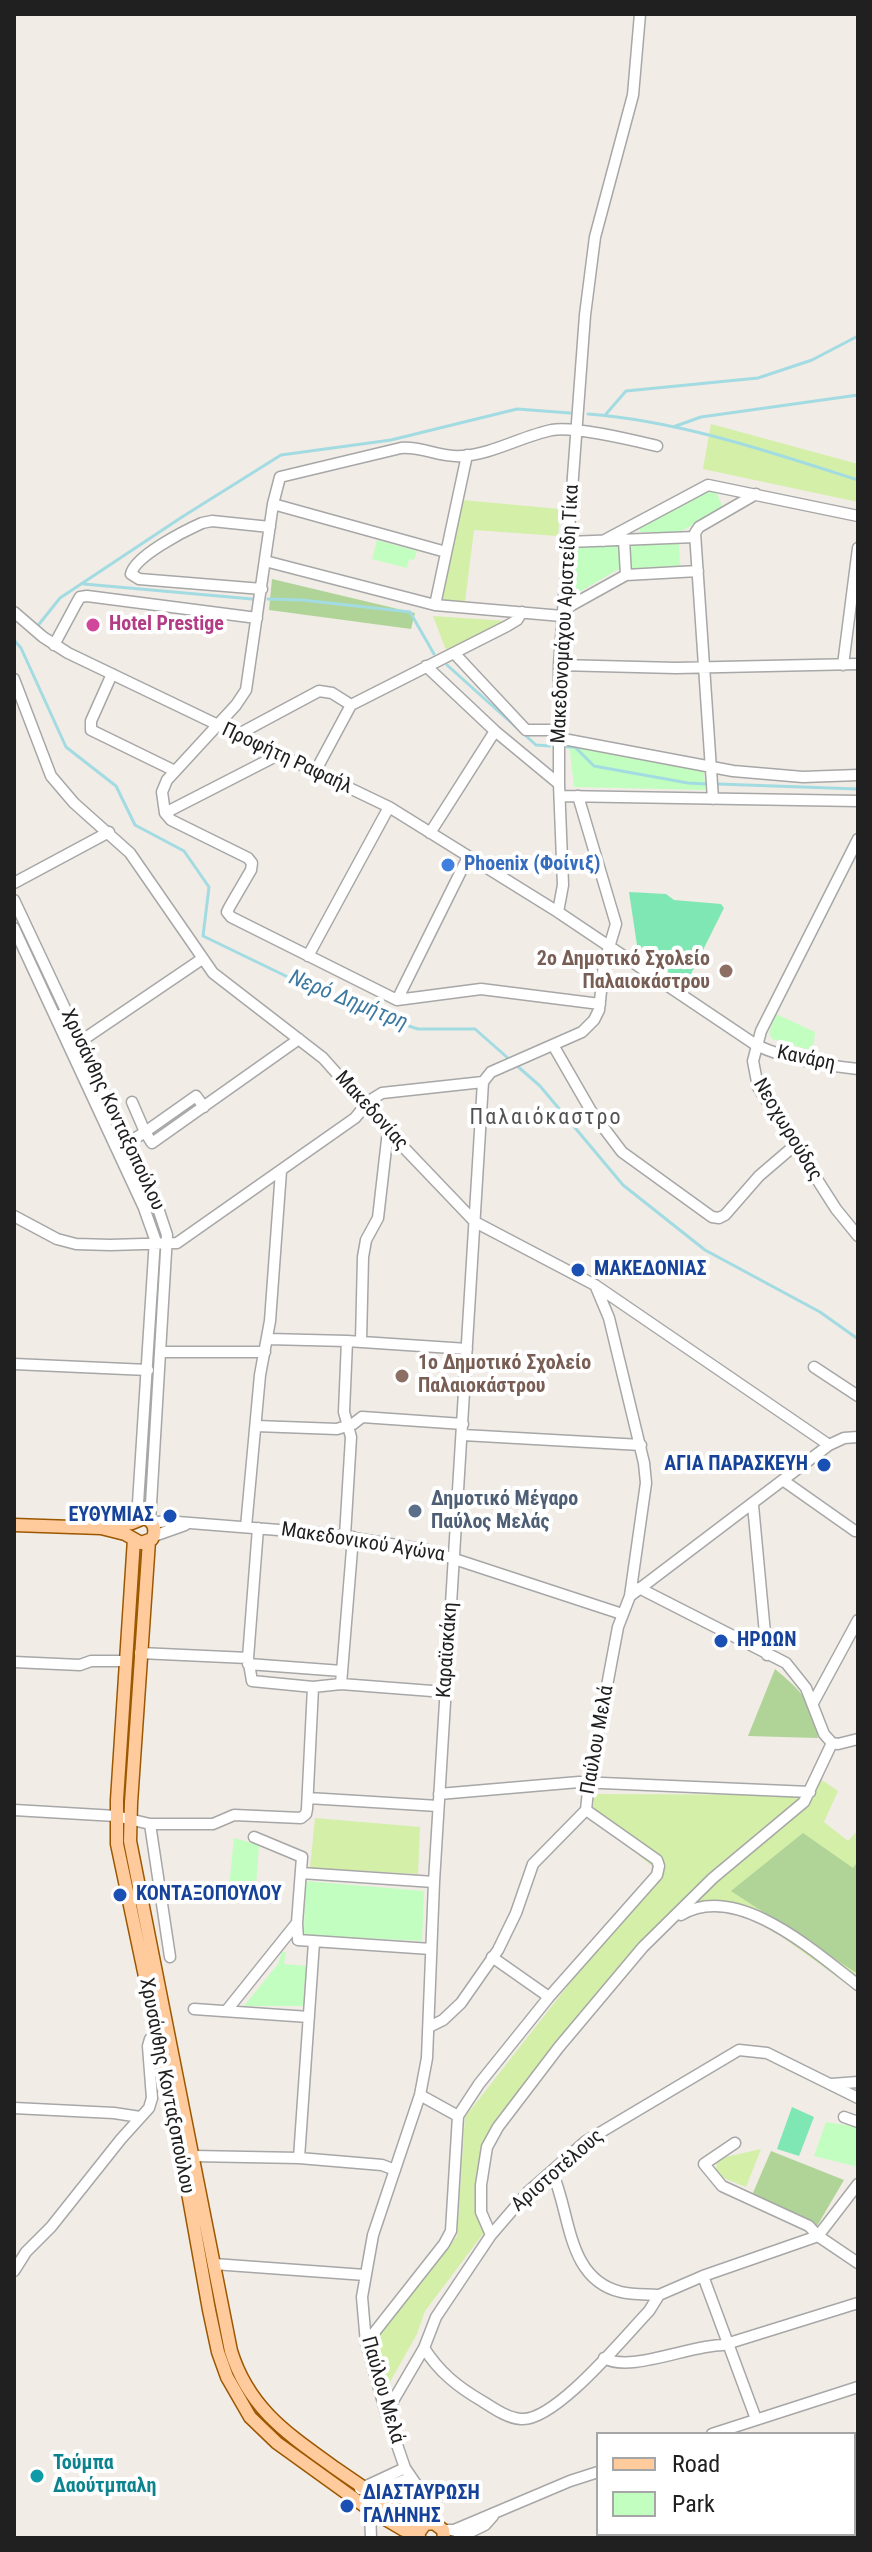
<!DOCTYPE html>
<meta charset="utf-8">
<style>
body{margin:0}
#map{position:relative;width:872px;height:2552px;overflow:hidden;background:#f1ece6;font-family:"Roboto Condensed",sans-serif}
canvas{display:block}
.frame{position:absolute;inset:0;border:16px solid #202020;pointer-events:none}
.legend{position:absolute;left:596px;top:2432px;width:260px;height:104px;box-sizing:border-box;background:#fff;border:2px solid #a6a6a6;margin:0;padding:10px 14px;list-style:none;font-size:24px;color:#202020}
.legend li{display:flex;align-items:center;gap:16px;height:40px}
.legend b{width:40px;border:2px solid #a6a6a6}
</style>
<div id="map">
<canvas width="872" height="2552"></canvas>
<div class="frame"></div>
<ul class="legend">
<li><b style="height:10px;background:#ffcb9d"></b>Road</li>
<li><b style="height:22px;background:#c2fec0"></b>Park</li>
</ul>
</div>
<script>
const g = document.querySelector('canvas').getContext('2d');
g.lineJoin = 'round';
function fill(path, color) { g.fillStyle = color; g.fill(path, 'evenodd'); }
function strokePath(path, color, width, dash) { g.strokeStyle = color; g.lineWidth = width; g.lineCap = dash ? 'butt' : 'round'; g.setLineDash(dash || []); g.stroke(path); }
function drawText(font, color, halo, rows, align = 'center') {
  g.font = font + ' "Roboto Condensed",sans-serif'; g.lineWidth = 8; g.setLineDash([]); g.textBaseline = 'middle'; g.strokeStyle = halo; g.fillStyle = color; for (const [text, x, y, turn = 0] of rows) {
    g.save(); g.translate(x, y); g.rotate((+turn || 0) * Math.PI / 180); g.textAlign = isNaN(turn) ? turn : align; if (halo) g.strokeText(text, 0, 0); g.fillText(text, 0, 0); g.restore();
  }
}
const grass = new Path2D(`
 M711,424L858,464V502L703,469Z
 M462,500L560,509L558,536L474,530L465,602L441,600Z
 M433,616L507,621L446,650Z
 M819,1778L838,1791L824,1822L848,1841L858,1830V1992L782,1937L755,1921L733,1912L709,1911L680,1917L643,1947L487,2147L483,2234L425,2311L417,2334L386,2389L373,2343L457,2236L465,2117L595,1951L663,1875L593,1818L594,1794L802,1795Z
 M315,1818L420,1827L418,1874L310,1868Z
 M761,2149L746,2187L716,2175L717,2159Z`);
const forest = new Path2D(`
 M272,579L415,613L411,629L269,610Z
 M775,1669C799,1689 816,1704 818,1738L748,1736Z
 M803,1833L853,1868L858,1861V1974L731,1891Z
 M771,2151L844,2180L817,2226L752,2195Z`);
const park = new Path2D(`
 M705,488L716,491L723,508L680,532H640L638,525Z
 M377,540L417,551L414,560L409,559L407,568L372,559Z
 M679,543L680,566L619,569L574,595L577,546Z
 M569,743L704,768L705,790L574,787Z
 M776,1014L815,1032L813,1051L772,1039L769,1033Z
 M234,1838L259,1845L255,1899L228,1897Z
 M305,1881L424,1891L422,1941L304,1935Z
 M282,1952H286L284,1964L306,1966L303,2006H244L278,1964Z
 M826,2122L858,2127V2167L814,2156Z`);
const pitch = new Path2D(`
 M629,892L666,894L674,900L721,904L724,908L686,984L653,962L637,945Z
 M792,2107L814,2117L799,2156L777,2149Z`);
const stream = new Path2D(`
 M588,414C680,421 770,452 858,480
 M606,414L626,391L758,378L812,360L858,336
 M673,427L701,417L858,395
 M84,584L252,599
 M268,599L302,600L410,612L434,654
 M36,628L60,598L182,517L281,455L391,440L517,409L570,413
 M14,640L21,648L66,747L116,786L135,825L184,851L209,887L203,936L350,1007L418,1029H475L509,1059
 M447,665L536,745L550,746
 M567,747H575L594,766L688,783L707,784
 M718,784L858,789
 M515,1064L540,1086L623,1185L705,1250L820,1312L858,1339`);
const minor = new Path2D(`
 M273,504L446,552
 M624,540L626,575
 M603,541L708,485L858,516
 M568,542L695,537
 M265,561L435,605L562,616
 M262,589L139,579L131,574C135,556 184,531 202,523L212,521L270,527
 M435,605L467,455
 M563,610L626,575L698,571
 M14,612L43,637L68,653L389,807L558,912L756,1045C788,1060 823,1065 858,1069
 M54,645L76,604L80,597L87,596L257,618
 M454,653L526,730H558
 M559,665L676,668L858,664
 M843,665L858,548
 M426,666L495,731L559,784
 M112,674L91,721V730L175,771
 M14,679L51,776L74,803L130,853L213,973L323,1058L388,1131L475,1222L595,1285L829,1445
 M237,735L319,691L332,693L351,705
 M558,738L733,771L803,777L858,775
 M315,772L351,705L507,626L517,620L522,612
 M560,796L858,801
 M713,799L695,533L699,527L756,494
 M165,813L162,792L167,780L236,705L246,690L273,504L280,477L401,448C422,446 441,458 462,456C493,454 522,436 552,430C575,426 632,440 657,446
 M165,813L171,820L248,858L252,863L251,870L230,906L227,912L231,917L397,1000L481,989L600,1004
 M165,813L278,755
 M430,833L495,731
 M858,839L761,1031L753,1061L758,1087L836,1209L858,1236
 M14,883L109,832
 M14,900L156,1202L167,1235L150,1521
 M558,912L563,885L559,784V665L585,315L595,237L633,95L640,14
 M14,928L144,1208L155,1239L137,1519
 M308,956L389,807
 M397,1000L468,857
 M81,1041L202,959
 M553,1045L591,1111L622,1152L712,1217L719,1218L725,1215L759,1176L794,1146
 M483,1082L491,1072L582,1032L594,1020L599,1010L604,964L616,924L578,796
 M204,1107L196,1096L145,1132L152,1143L299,1039
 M128,1143L145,1132L132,1102
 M14,1216L57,1239L76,1244L110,1245L177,1243L355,1118L369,1101L382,1093L483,1082
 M596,1287L609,1318L644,1463L646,1483L630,1596
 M268,1339L347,1341L467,1349
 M361,1341L363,1257L366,1240L378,1218L388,1131
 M162,1352H265
 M14,1364L148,1370
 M814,1367L858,1396
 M256,1426L337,1429L353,1424L362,1417L463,1424
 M463,1435L641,1445
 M784,1481L855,1531
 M753,1505L767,1655
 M153,1523L165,1521L329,1534L427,1550L622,1614
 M246,1527L260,1375L270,1321L281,1171
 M258,1528L248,1658L252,1681L313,1687L341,1684L445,1692
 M154,1536L185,1525
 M345,1536L351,1437L344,1412L347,1341
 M639,1588L786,1663L806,1688L824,1734L832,1743L838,1744L858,1739
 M140,1653L248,1658
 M14,1662L80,1665L91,1661H126
 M248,1664L342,1671
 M341,1684L353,1537
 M813,1703L858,1620
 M439,1794L579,1782L810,1792
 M308,1798L438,1806
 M14,1810L116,1816L150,1824H213L234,1815L301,1818L306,1814L307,1809L313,1687
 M150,1824L170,1957
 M254,1837L302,1857L297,1923L298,1940L431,1949
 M301,1873L434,1882
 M681,1915C737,1881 815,1952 858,1985
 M492,1957L549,1997
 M194,2009L309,2017
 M227,2010L296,1924
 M429,2027L443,2020L461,2003L498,1950L516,1913L533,1864L586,1810L589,1782L618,1627L630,1596L829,1445L844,1438L858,1437
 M832,2084L858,2082
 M420,2095L458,2116
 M14,2108L114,2113L140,2117
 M844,2117L858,2122
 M735,2143L704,2164L722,2186L809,2226L818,2236L858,2263
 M193,2156L299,2158L382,2165L395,2170
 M299,2158L314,1942
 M552,2172C571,2213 566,2279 621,2292C633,2295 647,2294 659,2295
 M491,2235L481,2212V2185L487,2147L498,2127L559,2047L643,1947L713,1878L804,1802L832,1743
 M818,2236L858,2184
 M214,2264L365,2275
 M14,2271L26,2252L51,2227L121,2139L149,2108L152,2098L148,2046L150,2039L157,2036
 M703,2276L756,2419
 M366,2343L444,2244L451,2231L458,2116L479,2084L549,1997L657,1875L659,1866L657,1860L586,1810
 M424,2348C439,2372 458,2387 482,2401C493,2408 507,2418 521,2419C555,2422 624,2337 649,2311L659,2295L703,2276L818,2236
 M604,2358C630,2373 690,2345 723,2345L858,2303
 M386,2413L424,2348L436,2317L491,2235L528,2192L586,2141L739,2050L767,2053L858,2098
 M712,2434L858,2387
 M410,2478V2488L425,2524
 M360,2489L405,2468
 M361,2503L371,2493L410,2478
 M370,2510L371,2538
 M434,2523L418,2487L405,2468L386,2413L366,2343L362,2297L373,2235L420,2095L427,2058L434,1882L483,1082
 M443,2530H454L570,2481L598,2472
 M755,2534L770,2538
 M458,2538L485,2525L493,2516
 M673,2538L674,2534`);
const major = new Path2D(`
 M14,1525L101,1528L132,1523L144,1518C154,1521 157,1530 152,1539L141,1543L125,1534L101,1528
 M134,1539L117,1800V1844L173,2109L209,2310L218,2352L227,2377L250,2417L277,2443L370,2510L404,2530L419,2536
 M149,1541L131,1803L130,1841L231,2351C249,2409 288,2434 335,2468C364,2488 393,2508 423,2527
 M420,2531L425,2524L434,2523L443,2530L444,2538`);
const markers = [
 [93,625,8,"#d1479c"],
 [448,865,8,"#3f7fe0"],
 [726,971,8,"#8d6e63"],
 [578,1270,8,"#1a4fb4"],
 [402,1376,8,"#8d6e63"],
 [824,1465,8,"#1a4fb4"],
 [415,1511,8,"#5c6f8a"],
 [170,1516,8,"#1a4fb4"],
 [721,1641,8,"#1a4fb4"],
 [120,1895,8,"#1a4fb4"],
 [37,2476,8,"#0f9aa8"],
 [347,2506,8,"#1a4fb4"]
];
const streetNames = [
 ["Μακεδονομάχου Αριστείδη Τίκα",566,614,-87],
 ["Προφήτη Ραφαήλ",287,759,25],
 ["Κανάρη",806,1059,12],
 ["Χρυσάνθης Κονταξοπούλου",112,1110,65],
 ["Μακεδονίας",371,1111,48],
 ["Νεοχωρούδας",787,1130,59],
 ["Μακεδονικού Αγώνα",363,1543,9],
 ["Καραϊσκάκη",448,1650,-86],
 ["Παύλου Μελά",598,1740,-80],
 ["Χρυσάνθης Κονταξοπούλου",166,2086,79],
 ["Αριστοτέλους",558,2171,-41],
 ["Παύλου Μελά",382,2390,74]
];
const hotelNames = [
 ["Hotel Prestige",109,625]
];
const shopNames = [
 ["Phoenix (Φοίνιξ)",464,865]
];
const educationNames = [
 ["2ο Δημοτικό Σχολείο",710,960],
 ["Παλαιοκάστρου",710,983],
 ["1ο Δημοτικό Σχολείο",418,1364,"left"],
 ["Παλαιοκάστρου",418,1387,"left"]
];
const transitNames = [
 ["ΜΑΚΕΔΟΝΙΑΣ",594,1270],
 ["ΑΓΙΑ ΠΑΡΑΣΚΕΥΗ",808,1465,"right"],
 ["ΕΥΘΥΜΙΑΣ",154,1516,"right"],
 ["ΗΡΩΩΝ",737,1641],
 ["ΚΟΝΤΑΞΟΠΟΥΛΟΥ",136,1895],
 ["ΔΙΑΣΤΑΥΡΩΣΗ",363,2494],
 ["ΓΑΛΗΝΗΣ",363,2517]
];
const serviceNames = [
 ["Δημοτικό Μέγαρο",431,1500],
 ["Παύλος Μελάς",431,1523]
];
const cultureNames = [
 ["Τούμπα",53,2464],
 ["Δαούτμπαλη",53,2487]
];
const waterNames = [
 ["Νερό Δημήτρη",348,1001,22]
];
const neighbourhoodNames = [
 ["Παλαιόκαστρο",546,1118]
];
fill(grass, '#d3efa8');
fill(forest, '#b0d497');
fill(park, '#c2fec0');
fill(pitch, '#7ee7b3');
strokePath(stream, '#a3dbe2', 3);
strokePath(minor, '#a7a7a7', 13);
strokePath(major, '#9c5800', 15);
strokePath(minor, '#fff', 10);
strokePath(major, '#ffcb9d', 12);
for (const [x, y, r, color] of markers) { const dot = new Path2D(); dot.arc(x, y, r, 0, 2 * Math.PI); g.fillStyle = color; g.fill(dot); strokePath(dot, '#fff', 3); }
drawText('20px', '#202020', '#fff', streetNames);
drawText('bold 20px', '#b23c85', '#fff', hotelNames, 'left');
drawText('bold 20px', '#366cbe', '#fff', shopNames, 'left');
drawText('bold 20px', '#785e54', '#fff', educationNames, 'right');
drawText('bold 20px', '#164399', '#fff', transitNames, 'left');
drawText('bold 20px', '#4e5e75', '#fff', serviceNames, 'left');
drawText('bold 20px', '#0d838f', '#fff', cultureNames, 'left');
drawText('italic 22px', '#3c79a0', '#fff', waterNames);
g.letterSpacing = '2px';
drawText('22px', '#535353', '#fff', neighbourhoodNames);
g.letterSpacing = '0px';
</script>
